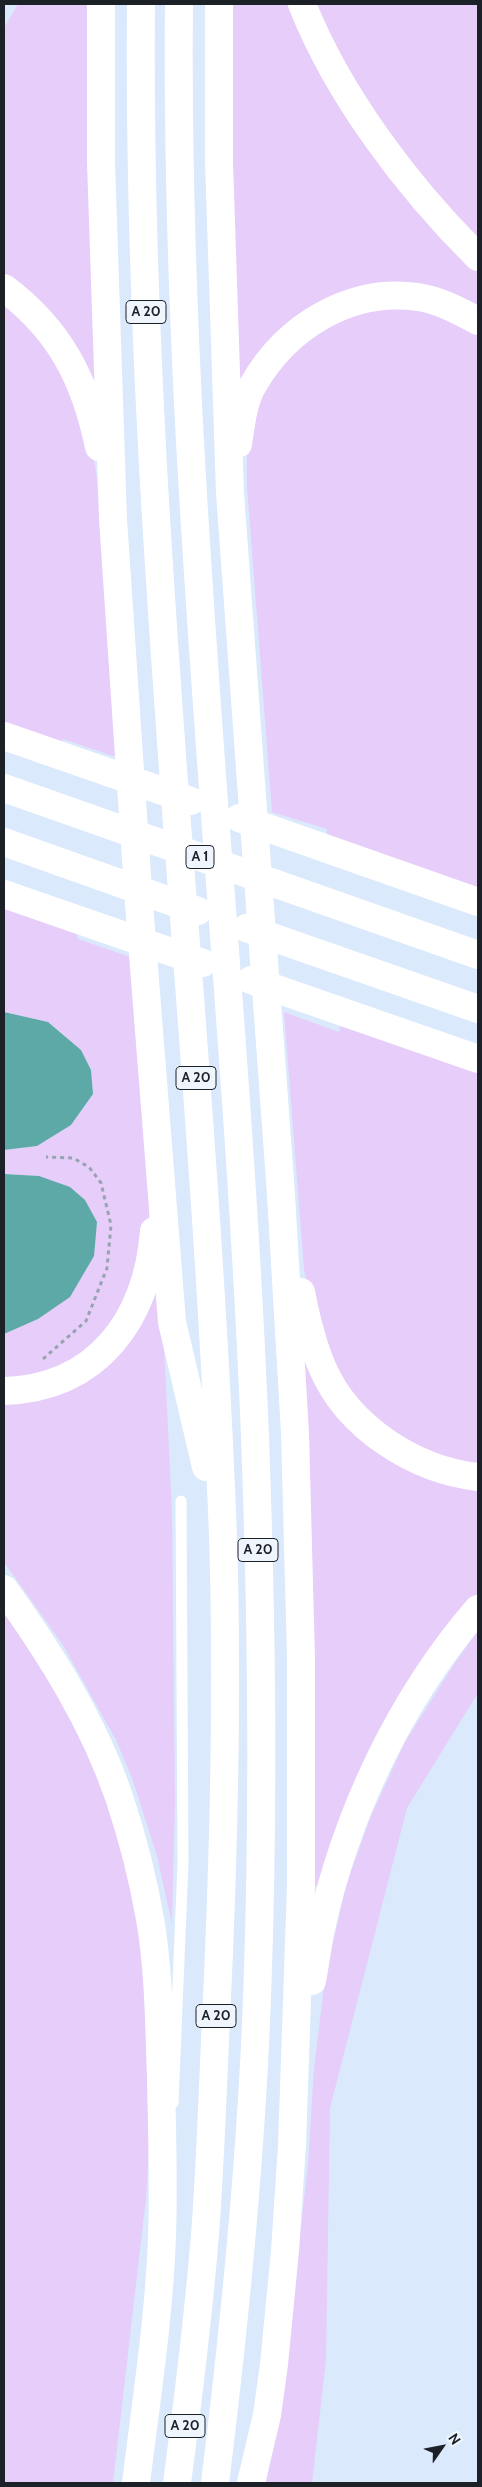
<!DOCTYPE html>
<style>
body{margin:0}
#map{position:relative;width:482px;height:2487px;overflow:hidden;background:#dae9fb;font-family:Cabin,sans-serif}
canvas{display:block}
.frame{position:absolute;inset:0;border:5px solid #1c2128;pointer-events:none}
.north{position:absolute;left:417px;top:2422px;width:50px;height:50px;-webkit-text-stroke:4px #eff5fd;paint-order:stroke;rotate:57deg;font-size:14px;font-weight:700;line-height:20px;text-align:center;color:#1c2128}
.north::after{content:'';display:block;margin:auto;width:18px;height:22px;background:#1c2128;clip-path:polygon(50% 0,100% 100%,50% 72%,0 100%)}
</style>
<div id="map">
<canvas width="482" height="2487"></canvas>
<div class="frame"></div>
<div class="north">N</div>
</div>
<script>
const g = document.querySelector('canvas').getContext('2d');
g.lineJoin = 'round';
function fill(path, color) { g.fillStyle = color; g.fill(path, 'evenodd'); }
function strokePath(path, color, width, dash) { g.strokeStyle = color; g.lineWidth = width; g.lineCap = dash ? 'butt' : 'round'; g.setLineDash(dash || []); g.stroke(path); }
function drawText(font, color, halo, rows, align = 'center') {
  g.font = font + ' Cabin,sans-serif'; g.lineWidth = 4.5; g.setLineDash([]); g.textBaseline = 'middle'; g.strokeStyle = halo; g.fillStyle = color; for (const [text, x, y, turn = 0] of rows) {
    g.save(); g.translate(x, y); g.rotate((+turn || 0) * Math.PI / 180); g.textAlign = isNaN(turn) ? turn : align; if (halo) g.strokeText(text, 0, 0); g.fillText(text, 0, 0); g.restore();
  }
}
const green = new Path2D(`
 M18,4H92L102,393L73,344L4,275V28Z
 M230,4H289L462,257L478,272V309L364,287L235,398Z
 M316,4H478V240L415,170L354,83Z
 M4,297L45,336L89,429L97,479L119,758L63,739L62,742L4,722Z
 M407,304L478,330V890L327,834V829L272,812L247,486V454L263,386L300,343L350,314Z
 M4,908L77,934L78,939L133,958L149,1194V1228L144,1261L105,1339L50,1372L4,1382V1334L38,1319L39,1176L4,1174V1150L37,1146L71,1125L93,1094L91,1070L81,1050L48,1022L4,1012Z
 M284,1012L339,1032L340,1026L478,1070V1468L429,1457L361,1410L314,1328L304,1269Z
 M161,1283L172,1513L175,1802L172,1924L157,1856L132,1778L116,1740L63,1645L4,1562V1399L146,1315Z
 M302,1348L324,1387L478,1485V1592L460,1613L319,1886H311Z
 M4,1605L67,1703L126,1850L143,1931L153,2086L146,2198L113,2483H4Z
 M478,1630V1693L407,1808L330,2108L326,2360L312,2483H266L282,2392L308,2165L314,2068L325,1979L346,1885L371,1816L405,1742L453,1666Z`);
const water = new Path2D(`
 M4,1012L48,1022L81,1050L91,1070L93,1094L71,1125L37,1146L4,1150Z
 M4,1174L39,1176L70,1187L85,1200L97,1222L94,1256L70,1297L38,1319L4,1334Z`);
const path = new Path2D(`
 M43,1359L86,1321L107,1268L111,1225L101,1183L89,1167L73,1158L46,1157`);
const lane = new Path2D(`
 M173,2103L183,1863L181,1501`);
const highway = new Path2D(`
 M101,4V162L113,519L139,904L172,1322L206,1467
 M141,4C136,516 204,1025 223,1537C228,1691 224,1845 217,1998C213,2077 211,2156 205,2235C198,2318 188,2401 177,2483
 M179,4C174,483 236,959 255,1437C262,1624 264,1811 257,1998C251,2161 235,2322 215,2483
 M219,4V162L230,493L281,1195L295,1433L301,1659V1885L292,2145L285,2251L274,2364L267,2415L251,2483
 M302,4C338,95 408,188 478,257
 M4,288C60,330 85,379 99,447
 M238,444C241,425 243,402 253,385C286,327 350,287 418,297C439,300 459,311 478,321
 M4,736L191,801
 M4,788L478,955
 M239,818L478,902
 M4,842L198,911
 M4,894L203,963
 M246,928L478,1009
 M251,980L478,1059
 M301,1292C306,1318 312,1344 323,1369C349,1428 415,1470 478,1477
 M4,1391C98,1388 147,1319 154,1231
 M4,1589C50,1653 93,1721 119,1797C132,1836 143,1878 150,1919C159,1971 159,2025 161,2078C162,2131 164,2184 162,2237C159,2319 146,2402 136,2483
 M312,1981C315,1965 317,1949 320,1933C345,1816 400,1699 478,1609`);
const shields = [
 [146,312,40],
 [200,857,28],
 [196,1078,40],
 [258,1550,40],
 [216,2016,40],
 [185,2426,40]
];
const shieldNames = [
 ["A 20",146,312],
 ["A 1",200,857],
 ["A 20",196,1078],
 ["A 20",258,1550],
 ["A 20",216,2016],
 ["A 20",185,2426]
];
fill(green, '#e7cdf9');
fill(water, '#5ca9a7');
strokePath(path, '#97a3b1', 3, [4, 4]);
strokePath(lane, '#fff', 11);
strokePath(highway, '#fff', 28);
for (const [x, y, w] of shields) { const box = new Path2D(); box.roundRect(x - w / 2, y - 11.5, w, 23, 4); g.fillStyle = '#eff5fd'; g.fill(box); strokePath(box, '#1c2128', 1); }
drawText('bold 14px', '#1c2128', null, shieldNames);
</script>
